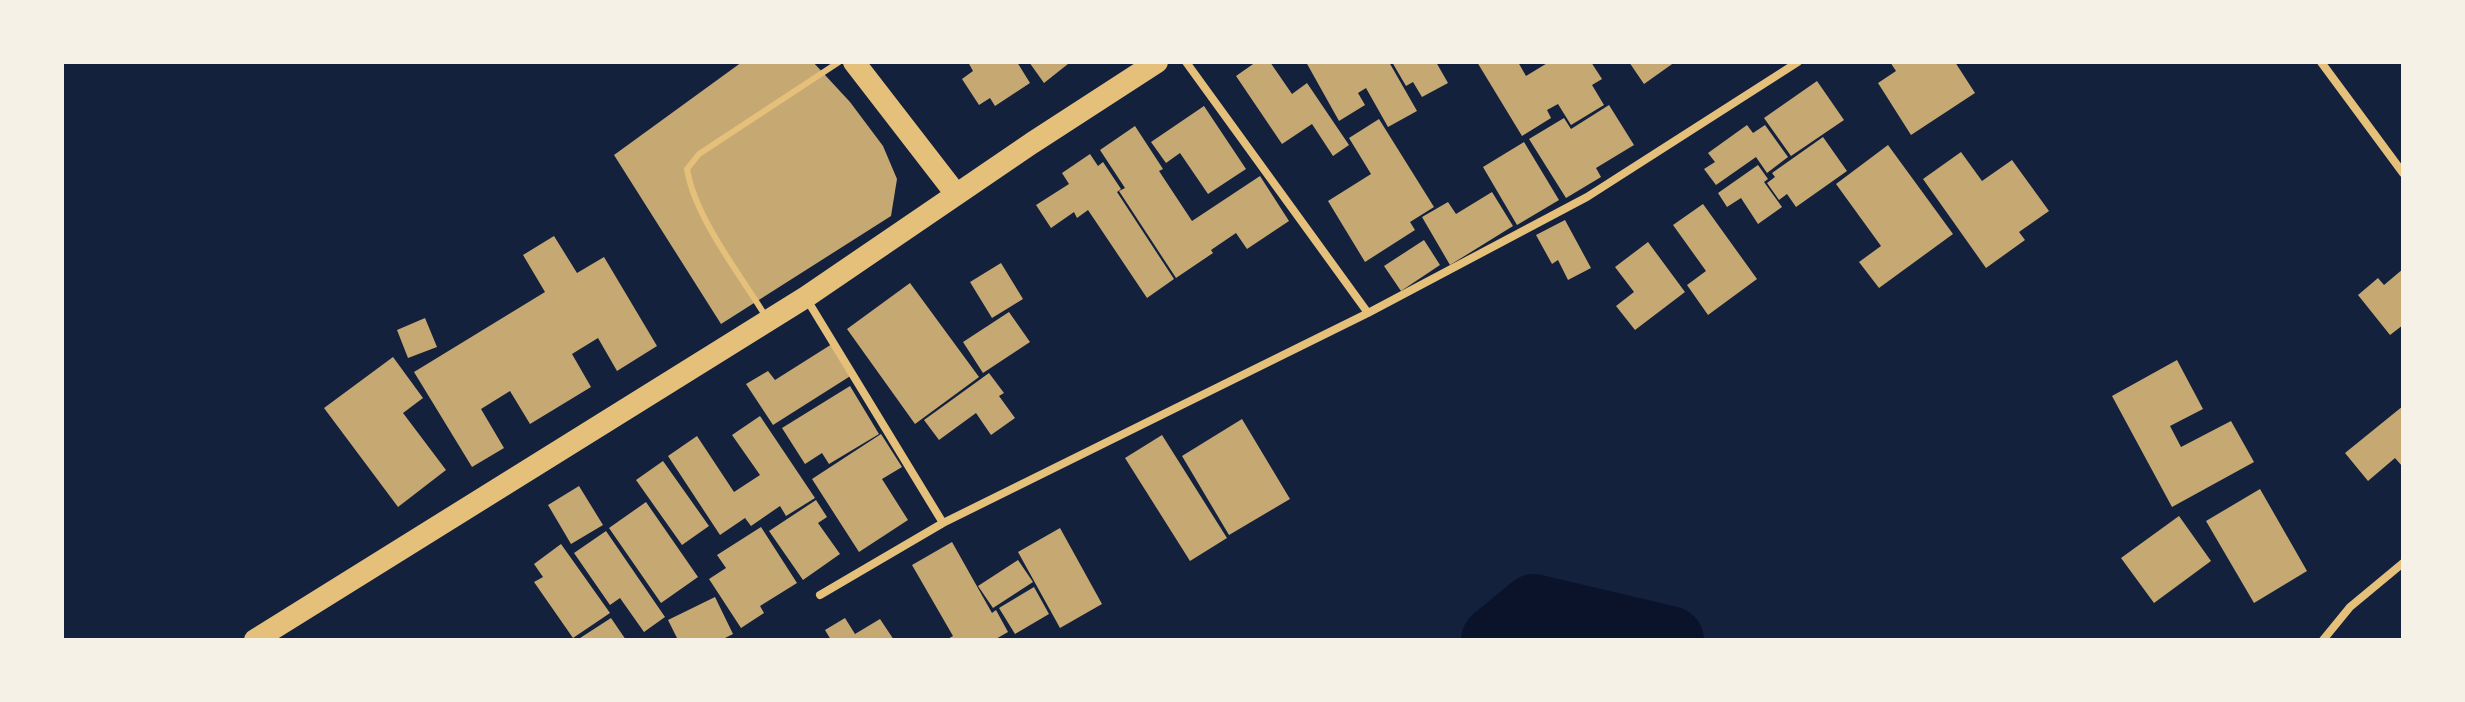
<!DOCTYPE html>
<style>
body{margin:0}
#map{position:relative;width:2465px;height:702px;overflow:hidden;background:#14213d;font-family:"Alegreya Sans",sans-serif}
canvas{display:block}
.frame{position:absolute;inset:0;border:64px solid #f6f1e7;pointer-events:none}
</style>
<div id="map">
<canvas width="2465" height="702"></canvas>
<div class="frame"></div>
</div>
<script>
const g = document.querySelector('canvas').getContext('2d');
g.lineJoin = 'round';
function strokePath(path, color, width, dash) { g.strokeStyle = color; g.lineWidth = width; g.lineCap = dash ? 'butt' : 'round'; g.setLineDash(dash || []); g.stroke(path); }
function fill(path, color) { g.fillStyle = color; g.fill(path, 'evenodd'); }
const river = new Path2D(`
 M1495,640L1534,608L1670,640`);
const building = new Path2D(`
 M742,62H813L850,102L883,146L897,179L891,216L721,324L614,155Z
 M968,62H1017L1030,83L995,106L990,98L979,105L962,79L973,71Z
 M1029,62H1066L1068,64L1044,83Z
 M1256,62H1270L1292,94L1307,83L1349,145L1333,156L1312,124L1282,144L1236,76Z
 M1306,62H1389L1417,111L1388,127L1366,88L1358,93L1365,105L1339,121Z
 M1392,62H1436L1448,83L1422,97L1413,82L1406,86Z
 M1477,62H1518L1526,76L1549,62H1591L1602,79L1592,85L1604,105L1571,125L1558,104L1547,110L1551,118L1522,136Z
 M1629,62H1675L1644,84Z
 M1890,62H1955L1975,93L1911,135L1878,83L1896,71Z
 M1817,81L1844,120L1791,156L1764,118Z
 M1609,105L1634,145L1596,168L1601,177L1566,198L1529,139L1564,118L1571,129Z
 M1204,106L1246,169L1208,194L1180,153L1166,163L1151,142Z
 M1379,119L1434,207L1410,222L1415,230L1365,262L1328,201L1371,174L1349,138Z
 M1747,125L1753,133L1765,125L1788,157L1767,173L1756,157L1716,185L1704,169L1715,162L1708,153Z
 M1135,126L1163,169L1159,171L1192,221L1260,176L1289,221L1247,249L1236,233L1211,250L1213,253L1176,278L1119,191L1125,188L1100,150Z
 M1823,137L1847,171L1796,207L1787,194L1779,200L1767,183L1775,177L1772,173Z
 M1524,142L1559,200L1517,225L1483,167Z
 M1888,145L1953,234L1879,288L1859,262L1881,246L1836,184Z
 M1961,152L1982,181L2012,160L2049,211L2019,232L2025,240L1986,268L1923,179Z
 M1090,154L1098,166L1103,162L1121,189L1117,192L1174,279L1147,298L1088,210L1077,218L1074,212L1051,228L1036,205L1069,184L1062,173Z
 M1758,165L1768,179L1764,182L1782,207L1758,224L1741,198L1727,207L1718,193Z
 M1492,192L1513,226L1450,265L1422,217L1448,202L1456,214Z
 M1703,204L1757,279L1708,315L1687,285L1706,271L1673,225Z
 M1565,220L1591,268L1568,280L1558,260L1552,264L1536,235Z
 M554,236L577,273L604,257L657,346L617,371L598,338L572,354L591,387L530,424L510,391L481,409L504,448L472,467L414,372L545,292L523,255Z
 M1424,240L1440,265L1401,291L1384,266Z
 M1648,242L1685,292L1635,330L1616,306L1634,292L1615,267Z
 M1001,263L1023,299L992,318L970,282Z
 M2403,269V325L2390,335L2358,295L2378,278L2384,285Z
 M910,283L979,377L915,424L847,329Z
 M1009,312L1030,342L983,373L963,342Z
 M425,318L437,347L408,358L397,330Z
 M832,344L852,375L773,425L746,384L768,371L775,380Z
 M393,357L423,398L403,413L446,470L398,507L324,408Z
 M2177,360L2203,409L2170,426L2181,447L2231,421L2254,462L2172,507L2112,396Z
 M989,373L1004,393L999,396L1015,418L991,435L976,413L939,440L924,420Z
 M850,386L879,434L829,464L822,453L805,464L782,428Z
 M2403,406V467L2395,458L2368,481L2345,453Z
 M760,416L815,498L786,516L780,506L751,526L745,518L720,535L668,456L697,436L734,492L760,475L732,435Z
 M1242,419L1290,499L1229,535L1182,456Z
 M881,434L902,467L882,479L908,520L859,552L812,479Z
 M1162,435L1227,538L1190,561L1125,458Z
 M663,461L709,526L682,545L636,480Z
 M579,486L603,525L571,544L548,505Z
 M2260,489L2307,571L2254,603L2206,521Z
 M816,500L827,517L818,523L840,554L803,580L769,531Z
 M646,502L698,577L661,603L609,528Z
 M2179,516L2211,561L2154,603L2121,558Z
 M761,527L797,583L760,606L764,613L741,628L709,579L726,568L717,555Z
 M1060,528L1102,604L1060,628L1018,552Z
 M606,531L665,617L644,632L620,598L610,605L574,553Z
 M952,542L992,613L996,610L1008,632L994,640H946L953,636L912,565Z
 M561,544L610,613L573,638L534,582L543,577L534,564Z
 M1018,560L1033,582L993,608L978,586Z
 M1034,587L1049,614L1015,634L999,608Z
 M715,597L733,634L721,640H678L668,620Z
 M611,618L626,640H577Z
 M845,618L855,634L880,619L894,640H831L825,630Z`);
const service = new Path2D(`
 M766,317C740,274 695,218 687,169L699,154L839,62`);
const minor = new Path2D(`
 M1186,62L1368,313L1587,197L1798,62
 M2321,62L2403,173
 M806,298L943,523
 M820,595L943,523L1368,313
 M2323,640L2350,607L2403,563`);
const trunk = new Path2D(`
 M854,62L956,194
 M255,640L806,297L1032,143L1157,62`);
strokePath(river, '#0b132b', 68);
fill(building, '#c6a872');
strokePath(service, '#e5c07b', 6);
strokePath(minor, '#e5c07b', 8);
strokePath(trunk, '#e5c07b', 22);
</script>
